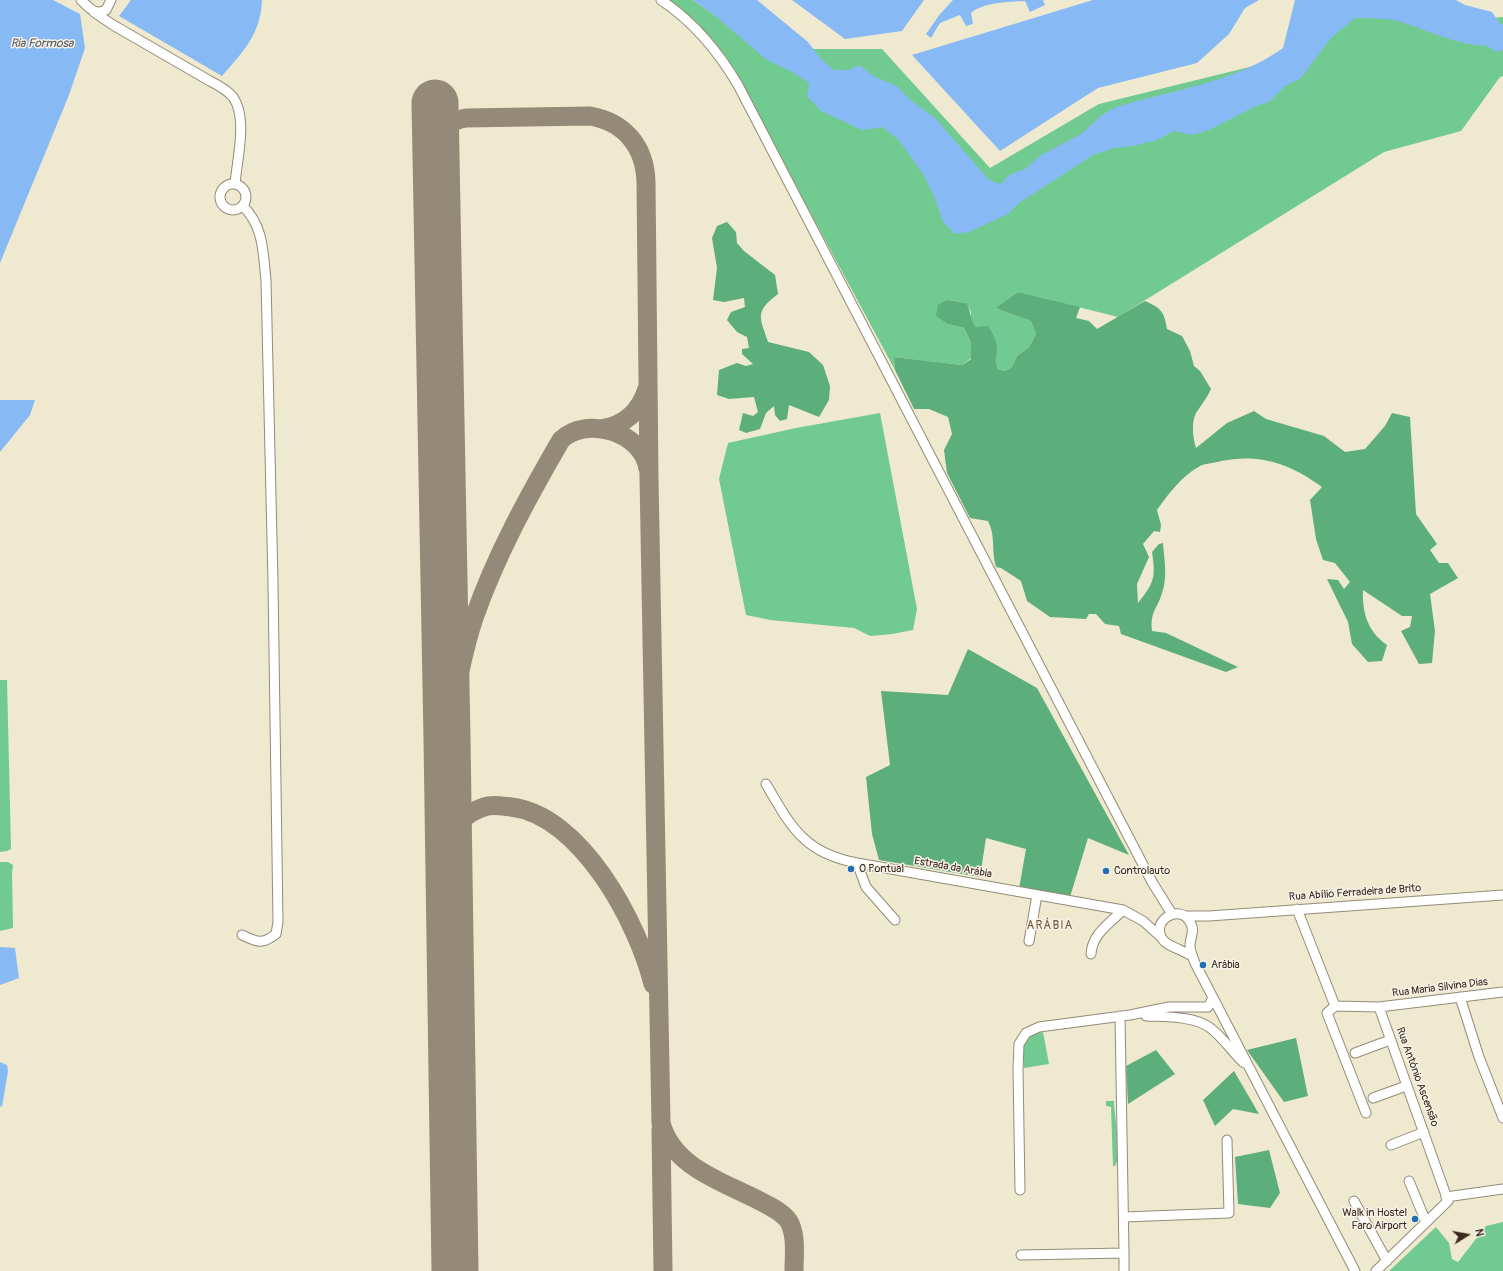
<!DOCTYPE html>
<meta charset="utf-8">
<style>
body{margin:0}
#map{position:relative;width:1503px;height:1271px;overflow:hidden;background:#efe9d0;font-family:Pangolin,sans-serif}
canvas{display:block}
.north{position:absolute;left:1447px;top:1215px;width:40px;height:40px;-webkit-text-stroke:3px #f7f3e8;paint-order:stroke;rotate:79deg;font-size:11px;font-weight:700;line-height:16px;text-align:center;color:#3b2a1e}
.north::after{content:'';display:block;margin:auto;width:14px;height:18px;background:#3b2a1e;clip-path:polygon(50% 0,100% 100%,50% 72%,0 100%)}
</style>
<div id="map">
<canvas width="1503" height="1271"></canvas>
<div class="north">N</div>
</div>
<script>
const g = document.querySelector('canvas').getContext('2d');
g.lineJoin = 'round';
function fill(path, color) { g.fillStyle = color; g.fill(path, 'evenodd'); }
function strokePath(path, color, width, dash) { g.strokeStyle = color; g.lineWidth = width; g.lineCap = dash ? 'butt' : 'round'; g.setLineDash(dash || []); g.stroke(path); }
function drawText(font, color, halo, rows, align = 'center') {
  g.font = font + ' Pangolin,sans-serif'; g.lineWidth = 3; g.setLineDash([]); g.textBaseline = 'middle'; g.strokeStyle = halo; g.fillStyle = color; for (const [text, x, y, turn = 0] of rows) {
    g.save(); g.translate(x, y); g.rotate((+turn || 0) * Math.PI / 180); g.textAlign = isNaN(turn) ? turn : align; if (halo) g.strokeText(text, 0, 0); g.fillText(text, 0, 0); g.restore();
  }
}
const green = new Path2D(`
 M668,0H693L713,14L807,49H882L990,168L1099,104L1282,59L1305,0L1491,18L1503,17V76L1500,77L1461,131L1384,152L1118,317L1018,292L997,308L1031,321L1036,334L1029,347L1017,356L1012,367L1004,371L998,369L995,360L997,351L971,321V312L967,303L947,300L948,324L964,328L971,343V358L962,365L894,357L895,370L726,56L677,6Z
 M880,413L917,609L913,630L892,634L870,636L854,628L770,620L746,615L719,479L728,443L796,428Z
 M0,680H7L11,849L7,851L0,852Z
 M0,862H8L13,865L12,873L13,928L0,931Z
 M1043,1032L1049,1064L1024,1068C1023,1048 1019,1036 1043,1032Z
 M1106,1101H1114C1114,1113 1122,1159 1115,1166H1113L1111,1107L1106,1106Z
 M1503,1222V1271H1389L1436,1227L1449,1243L1452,1259L1458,1262L1486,1226Z`);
const forest = new Path2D(`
 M727,222L736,232L737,243L744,251L775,275L778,294C754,312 760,317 768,342L809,352L823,365L830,386L829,400L819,417L789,405L787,419L780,421L775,415L774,406L766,413L760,429L746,433L739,430L743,413L753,416L758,412L754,397L729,399L717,395L719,370L737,363L746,366L753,364L742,354V349L749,348L747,337L737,332L727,320L731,312L745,307L744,298L724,302L713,300L717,268L712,238L717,226Z
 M1018,292L1080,307L1076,318L1089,321L1097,329L1145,301C1161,308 1164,311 1167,329L1182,336L1190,351L1194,366L1200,371L1211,389C1207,398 1201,405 1196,413C1191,423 1193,438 1196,448L1227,423L1254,411L1266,419L1324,436L1345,452L1365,449L1385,426L1392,413L1410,417L1416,514L1437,544L1430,550L1439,563H1448L1458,578L1430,594L1435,631L1432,663L1419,664L1401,631L1410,627L1412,616H1402L1363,590C1362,613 1368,632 1387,645L1382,661L1368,662L1352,644L1348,622L1327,579L1338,580L1344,589L1350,582L1335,563L1323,560L1316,539L1310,500L1322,487C1291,464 1260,453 1221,461C1215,463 1206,463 1200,466C1182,476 1168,494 1157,510L1161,525L1160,532L1154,531L1143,544L1149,557L1137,584L1138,603C1154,583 1156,578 1152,552L1159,544L1163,543C1164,560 1168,576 1162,593C1157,610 1150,611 1152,631L1166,633L1238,667L1226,672L1121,634L1119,626L1105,624L1096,614H1089L1086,619L1050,617L1027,601L1021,581L1001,568L996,567C991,551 996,536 988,521L970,518L947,473L944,450L952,434L948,417L929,409H914L895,370L894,357L962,365L971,359V343L964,328L948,324L936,316L938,305L947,300L967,303C971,312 970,320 976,327L988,326C993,334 997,341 997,350C997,360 994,357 998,369L1004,371L1012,367L1017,356L1029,347L1036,334L1031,321L996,308Z
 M968,649L1037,688L1129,855L1088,838L1070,897L1019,889L1026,849L986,838L980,877L879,860L872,834L866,777L890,765L881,691L948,695Z
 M1296,1038L1308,1096L1284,1102L1247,1050Z
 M1156,1050L1175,1074L1128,1104L1126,1066Z
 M1234,1071L1259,1114L1233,1109L1215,1126L1203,1100Z
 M1269,1150L1280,1193L1270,1208L1238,1204L1235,1157Z`);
const water = new Path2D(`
 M0,0H53L80,14L85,48L69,95L0,263Z
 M131,0H262C261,34 243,52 222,76L119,16Z
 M693,0H757L808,42L821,59L834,70H849L859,65L873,76L897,86L909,99L935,118L989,180L1001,184L1009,175L1025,169L1041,155L1081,134L1102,115L1116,107C1170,91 1236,82 1283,48L1295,0H1456L1465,5L1492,12L1501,25L1503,24V50L1497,52L1485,45C1468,48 1422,29 1404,23C1389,17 1370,19 1355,18L1331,38L1301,78L1284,87L1269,102L1254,107L1209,130L1192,135L1174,131L1157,140L1133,146L1114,148L1093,155L1019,203L1008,214L969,232L955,234L943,222L933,194L923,174L898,139L882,127L862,130L821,111L807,96L809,83L794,73L767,60L713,14Z
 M792,0H924L902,31L845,39Z
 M953,0H1043L1045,5L1030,12L1025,1C1009,2 983,2 971,13L973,24L966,26L960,15L940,23L931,38L926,34L940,14Z
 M1093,0H1259L1245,8L1229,34L1197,63L1098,88L1000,151L912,55Z
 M0,400H35L30,415L0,452Z
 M0,947L15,948L19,978L0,985Z
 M0,1062L7,1065L8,1071L2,1107L0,1106Z`);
const taxiway = new Path2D(`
 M436,144C439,128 450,121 466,118L590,116C625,122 645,147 646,182L649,478L661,1123C673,1167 721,1181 758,1200C768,1205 781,1211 788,1220C797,1234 794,1255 794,1271
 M601,429C624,426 640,411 647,389
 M447,739C455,698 461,657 474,618C496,555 528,497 561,440C586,415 643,432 648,469
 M448,848C452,827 463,814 484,807C492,804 502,806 511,807C581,815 638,923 653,984
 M661,1130L663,1271`);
const runway = new Path2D(`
 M435,103L447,739L455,1271`);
const minor = new Path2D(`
 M81,0C89,7 94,16 106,10L111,0
 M661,0C694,22 718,51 738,85L1152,882L1172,914
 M94,12L113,25L210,81C218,85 227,90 233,97C248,118 237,159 235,184
 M220 197a13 13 0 1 1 26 0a13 13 0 1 1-26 0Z
 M766,784C791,827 804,853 857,863L1123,910L1143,921L1161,937
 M857,863L866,887L895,920
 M1297,909L1335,1006L1379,1007L1448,1201L1376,1271
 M1186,916H1209L1503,895
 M242,935C257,942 262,945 276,934L278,922L273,583L266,280C263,253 264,227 243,206
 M1029,941L1037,895
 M1091,954C1092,934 1110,923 1123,910
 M1192,956C1186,952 1169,946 1165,942C1146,923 1181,900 1191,924C1195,931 1190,938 1190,945C1190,951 1193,958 1195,963L1355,1271
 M1460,997L1479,1057L1503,1118
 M1335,1006L1327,1013L1366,1113
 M1379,1007L1503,992
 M1146,1016C1165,1017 1193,1016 1209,1027C1223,1037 1232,1052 1244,1063
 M1355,1053L1390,1040
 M1373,1098L1406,1086
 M1391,1145L1424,1132
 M1409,1181L1426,1222
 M1020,1190L1018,1069L1019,1044L1026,1033L1039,1027L1130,1015L1169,1007H1208L1213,998
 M1446,1197L1503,1189
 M1354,1201L1387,1261
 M1124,1217L1229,1213L1227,1140
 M1021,1255L1124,1253L1120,1016
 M1124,1271V1253`);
const markers = [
 [851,869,4,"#1f6fb2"],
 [1106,871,4,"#1f6fb2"],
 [1203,965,4,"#1f6fb2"],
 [1415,1219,4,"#1f6fb2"]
];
const streetNames = [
 ["Estrada da Arábia",953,868,10],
 ["Rua Abílio Ferradeira de Brito",1355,893,-4],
 ["Rua Maria Silvina Dias",1440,988,-7],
 ["Rua António Ascensão",1417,1077,70]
];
const poiNames = [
 ["O Pontual",859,869],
 ["Controlauto",1114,871],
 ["Arábia",1211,965],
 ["Walk in Hostel",1407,1213,"right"],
 ["Faro Airport",1407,1226,"right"]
];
const waterNames = [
 ["Ria Formosa",42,44]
];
const neighbourhoodNames = [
 ["ARÁBIA",1050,926]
];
fill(green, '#71ca90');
fill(forest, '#5cae7a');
fill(water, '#87baf5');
strokePath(taxiway, '#958a77', 19);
strokePath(runway, '#958a77', 47);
strokePath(minor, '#958a77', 11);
strokePath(minor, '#fff', 9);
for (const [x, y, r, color] of markers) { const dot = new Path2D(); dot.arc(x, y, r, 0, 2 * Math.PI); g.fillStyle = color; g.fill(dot); strokePath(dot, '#f7f3e8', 1.5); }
drawText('11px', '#3b2a1e', '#f7f3e8', streetNames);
drawText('11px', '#3b2a1e', '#f7f3e8', poiNames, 'left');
drawText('italic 12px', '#52555e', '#f7f3e8', waterNames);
g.letterSpacing = '1px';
drawText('12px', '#765838', '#f7f3e8', neighbourhoodNames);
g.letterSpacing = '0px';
</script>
